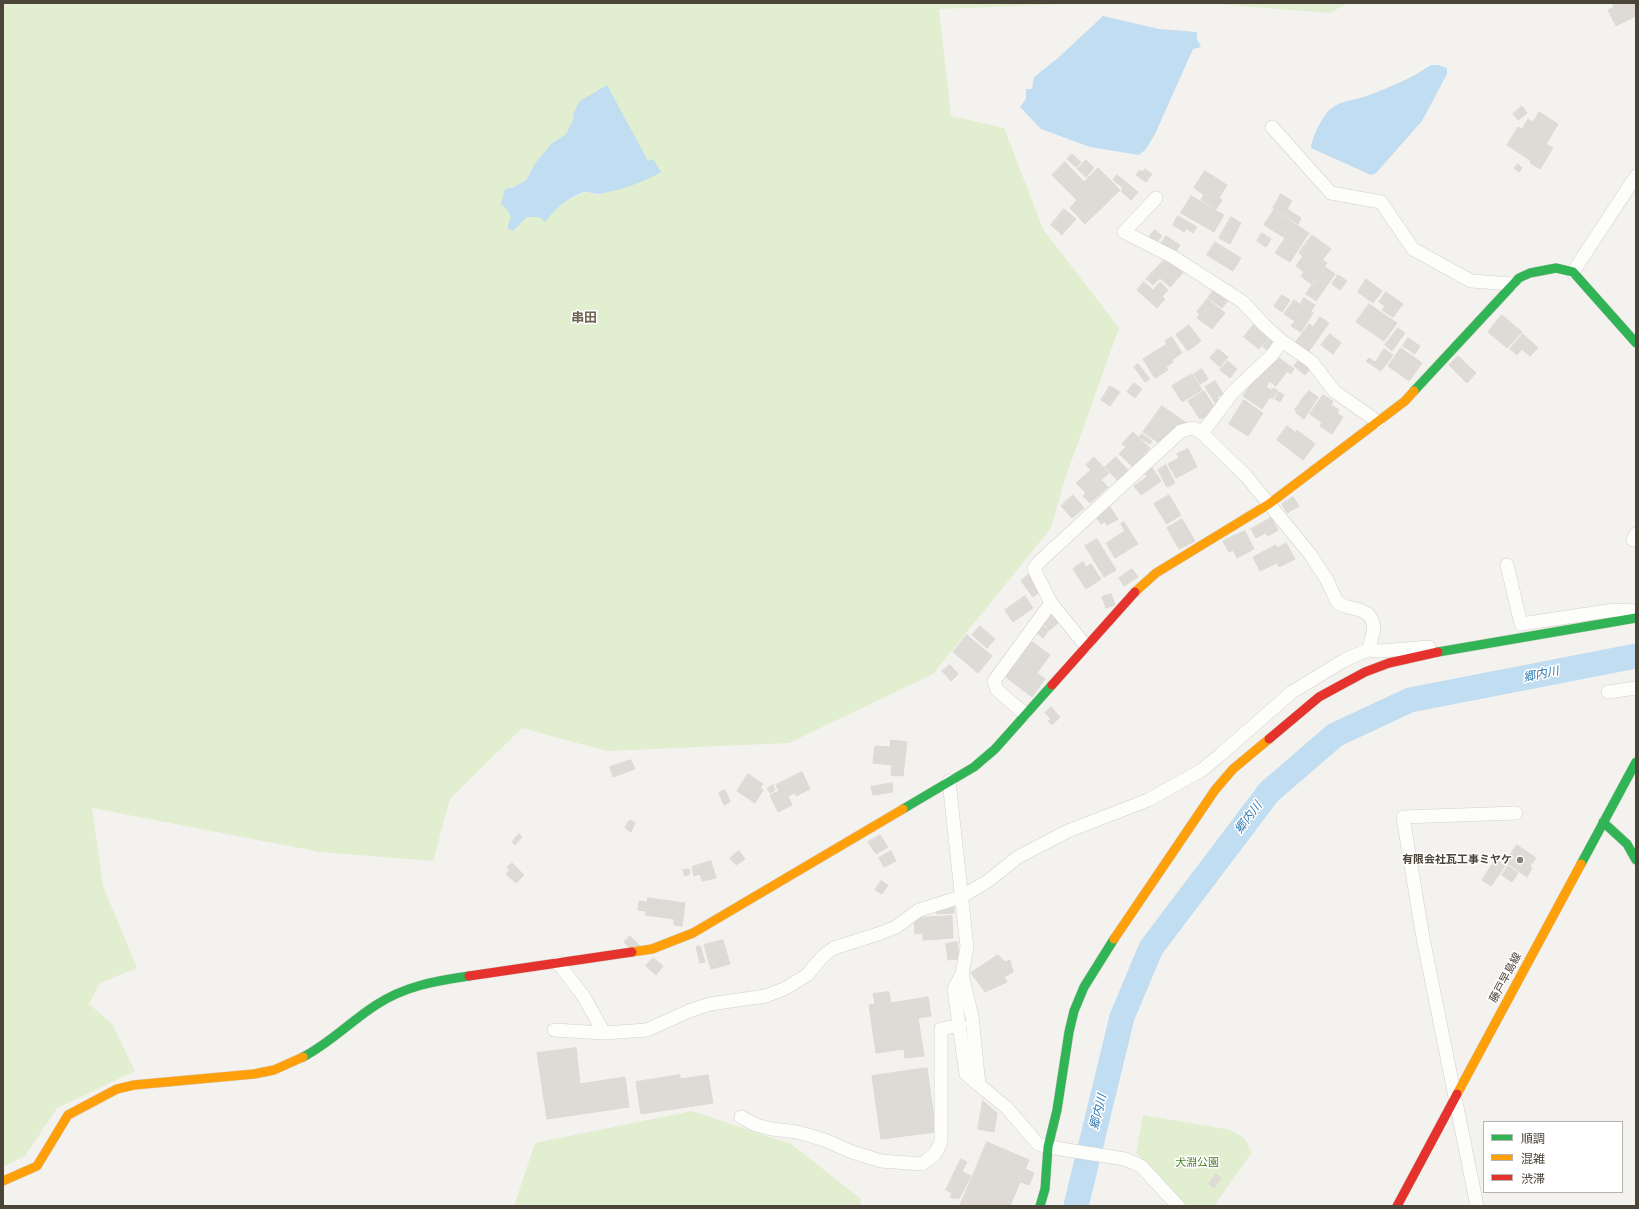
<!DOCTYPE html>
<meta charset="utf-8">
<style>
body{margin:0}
#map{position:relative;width:1639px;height:1209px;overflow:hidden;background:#f4f2ee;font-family:"Roboto Condensed","Noto Sans JP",sans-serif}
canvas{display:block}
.frame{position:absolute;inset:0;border:4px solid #4b4439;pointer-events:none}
.legend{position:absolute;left:1483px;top:1121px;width:140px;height:72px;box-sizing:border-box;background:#fff;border:1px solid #b7b4b0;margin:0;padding:5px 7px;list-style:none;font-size:12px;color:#4b4439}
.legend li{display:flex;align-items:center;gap:8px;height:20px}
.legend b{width:20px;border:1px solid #b7b4b0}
</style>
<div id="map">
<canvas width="1639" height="1209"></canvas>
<div class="frame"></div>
<ul class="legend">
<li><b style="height:5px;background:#30b455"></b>順調</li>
<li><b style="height:5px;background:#ff9f0a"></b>混雑</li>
<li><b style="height:5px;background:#e5322d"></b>渋滞</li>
</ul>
</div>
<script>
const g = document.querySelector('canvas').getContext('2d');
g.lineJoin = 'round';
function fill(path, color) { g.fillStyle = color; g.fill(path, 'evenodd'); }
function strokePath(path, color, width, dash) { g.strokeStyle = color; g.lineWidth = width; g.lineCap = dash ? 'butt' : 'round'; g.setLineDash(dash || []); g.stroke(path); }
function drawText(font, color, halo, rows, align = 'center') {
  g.font = font + ' "Roboto Condensed","Noto Sans JP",sans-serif'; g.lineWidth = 3; g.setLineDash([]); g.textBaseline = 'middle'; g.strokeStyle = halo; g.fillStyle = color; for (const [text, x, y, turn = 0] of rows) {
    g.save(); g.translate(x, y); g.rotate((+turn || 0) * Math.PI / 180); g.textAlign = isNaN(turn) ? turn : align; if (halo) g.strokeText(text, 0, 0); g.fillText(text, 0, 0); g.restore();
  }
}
const green = new Path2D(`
 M3,3H1093L939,9L951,116L1004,128L1043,229L1119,328L1065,479L1051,528L933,674L789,743L607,751L522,728L450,799L433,861L320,852L92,808L103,886L137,968L100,983L89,1004L112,1024L135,1071L57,1108L25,1156L3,1167ZM574,118L648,161L616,189L597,195L586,192L565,201L552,212L545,222L539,217H527L513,231L511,217L507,209L505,189L514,187L526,180L536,162L551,144L566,134Z
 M1204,3H1349L1329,13Z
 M692,1111L791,1144L861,1199L860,1206H514L535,1143Z
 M1143,1115L1231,1130L1244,1138L1252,1152L1214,1206H1184L1136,1153Z`);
const water = new Path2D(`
 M1103,16L1159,29L1197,32V39L1201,47L1193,49L1155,134L1146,149L1139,155L1090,147L1041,129L1020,107L1026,99V89H1032L1034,77L1058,58Z
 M1431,65H1438L1447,68V74L1422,121L1376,173L1371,175L1311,148C1312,137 1323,114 1332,108C1340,101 1354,100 1364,97C1388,88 1410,79 1431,65Z
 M607,85L648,161L653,159L661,172C642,183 620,190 599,194C594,195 589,191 584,192C568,197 555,209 545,222L539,217H527L513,231L507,228L511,217L507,209L501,204L505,189L514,187L526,180L536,162L551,144L566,134L574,118L573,114L580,101Z`);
const river = new Path2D(`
 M1076,1206L1122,1017L1151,948L1269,792L1335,735L1410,700L1636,656`);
const building = new Path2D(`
 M1612,3H1636V16L1616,26L1608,10L1614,7Z
 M1522,106L1527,113L1518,120L1513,114Z
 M1539,112L1558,124L1546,144L1553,148L1540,169L1530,163L1531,161L1507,145L1518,127L1522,129L1528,119L1533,122Z
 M1072,154L1081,162L1076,167L1067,159Z
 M1086,160L1094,168L1086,177L1077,169Z
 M1065,162L1084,182L1098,168L1120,190L1085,224L1070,208L1077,200L1052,175Z
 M1518,164L1522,168L1519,172L1514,168Z
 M1145,169L1152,174L1146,182L1136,175L1140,170L1142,172Z
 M1205,171L1227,185L1219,198L1222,200L1216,209L1201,200L1204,195L1194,188Z
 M1117,175L1138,192L1131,200L1121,191L1123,188L1113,180Z
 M1281,194L1292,201L1287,209L1301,218L1298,224L1273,208Z
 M1191,196L1224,215L1214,232L1181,213Z
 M1064,209L1076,219L1062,235L1051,225Z
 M1274,210L1309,233L1290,262L1275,253L1285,238L1264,225Z
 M1178,216L1197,227L1193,233L1187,229L1184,232L1173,225Z
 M1231,217L1241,223L1230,244L1219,238Z
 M1155,230L1162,236L1156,243L1149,237Z
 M1262,233L1271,239L1266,247L1257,241Z
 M1312,235L1331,249L1322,260L1327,263L1311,284L1301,276L1304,272L1296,266L1303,256L1299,253Z
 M1166,236L1180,245L1174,254L1161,244Z
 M1215,242L1241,258L1233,271L1207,255Z
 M1166,258L1183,273L1170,287L1160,278L1153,285L1146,279Z
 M1325,267L1335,274L1316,301L1306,294Z
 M1338,275L1347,281L1340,290L1332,284Z
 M1366,279L1382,291L1373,303L1358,292Z
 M1144,282L1153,290L1160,282L1168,290L1162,297L1165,299L1157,308L1137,290Z
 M1215,288L1230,298L1222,308L1208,298Z
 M1386,292L1403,304L1393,317L1382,310L1385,306L1379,302Z
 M1282,295L1290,300L1282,312L1274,306Z
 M1304,298L1315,305L1311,311L1301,303Z
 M1207,299L1225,313L1212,329L1197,318L1200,314L1197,312Z
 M1294,300L1313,313L1301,332L1291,326L1295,321L1284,314Z
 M1369,304L1397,323L1384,341L1356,322Z
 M1502,315L1522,332L1507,348L1488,332Z
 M1320,317L1329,323L1307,354L1294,344L1309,324L1313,327Z
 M1255,323L1270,336L1259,349L1244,337Z
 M1189,325L1201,341L1188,351L1176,335Z
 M1398,328L1405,333L1392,351L1385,345Z
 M1330,334L1341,343L1333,354L1321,345Z
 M1523,334L1538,348L1530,356L1522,349L1517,355L1510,349Z
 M1172,337L1182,353L1172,360L1173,362L1166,367L1168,370L1155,378L1143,359L1167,344L1165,341Z
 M1271,337L1278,343L1270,352L1263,347Z
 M1408,338L1420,346L1415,354L1403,346Z
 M1401,348L1422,363L1409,381L1388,366Z
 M1218,349L1228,357L1220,367L1210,358Z
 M1384,349L1393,355L1381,371L1366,361L1369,358L1375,362Z
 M1275,355L1294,369L1291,374L1287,371L1276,386L1261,375Z
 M1458,356L1476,373L1467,383L1449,365Z
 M1300,359L1311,368L1305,375L1294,366Z
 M1228,361L1237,369L1230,378L1220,370Z
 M1138,364L1150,379L1145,382L1134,367Z
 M1202,369L1208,379L1200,384L1194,374Z
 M1192,374L1202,390L1182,402L1172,386Z
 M1258,374L1269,382L1266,387L1272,390L1274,388L1278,391L1272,399L1270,397L1262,409L1243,396Z
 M1215,381L1223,394L1217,397L1221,404L1217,406L1205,387Z
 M1134,383L1142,389L1135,398L1127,392Z
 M1110,386L1120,392L1110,406L1101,400Z
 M1204,391L1215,408L1206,419L1205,417L1200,419L1188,401Z
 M1309,391L1318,397L1316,401L1306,395Z
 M1279,392L1284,395L1280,402L1275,399Z
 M1305,395L1315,402L1304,419L1296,413L1297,411L1295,410Z
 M1323,395L1333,401L1331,405L1339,410L1337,413L1343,417L1332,434L1320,426L1322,423L1310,414Z
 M1244,400L1263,413L1248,436L1229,424Z
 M1162,406L1188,424L1184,428L1178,424L1167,440L1163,437L1159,443L1143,432Z
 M1287,426L1296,433L1297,430L1315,444L1303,460L1277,440Z
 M1133,432L1150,448L1133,467L1119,454L1126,447L1122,444Z
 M1142,434L1152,441L1150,444L1139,437Z
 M1188,449L1197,467L1176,478L1168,464L1179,458L1177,454Z
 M1094,457L1109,473L1101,480L1108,487L1090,503L1083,496L1086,493L1076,483L1091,470L1086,465Z
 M1116,457L1131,474L1120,483L1105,467Z
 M1166,465L1175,483L1167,487L1158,470Z
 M1152,468L1161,481L1141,495L1134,486L1147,477L1145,474Z
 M1073,495L1084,508L1072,518L1061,506Z
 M1169,495L1181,515L1167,524L1154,504Z
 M1293,497L1299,506L1287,513L1282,504Z
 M1110,507L1118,519L1107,525L1105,521L1101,524L1095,516Z
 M1271,518L1278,530L1268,536L1266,533L1256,538L1251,529Z
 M1182,519L1195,541L1179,549L1167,528Z
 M1124,522L1138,544L1115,558L1106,543L1125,531L1121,524Z
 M1245,531L1254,549L1237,558L1233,550L1229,552L1223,541Z
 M1097,539L1116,570L1104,577L1085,546Z
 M1286,543L1295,559L1279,567L1277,563L1260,571L1253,557L1276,545L1277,548Z
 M1083,562L1086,567L1091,564L1101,579L1086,589L1073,569Z
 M1132,569L1138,577L1124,586L1119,578Z
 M1029,574L1042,590L1033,597L1021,581Z
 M1111,594L1115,605L1106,608L1102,597Z
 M1025,596L1033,608L1013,622L1005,610Z
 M1054,614L1060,621L1050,630L1043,623Z
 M1042,625L1049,630L1043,638L1036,632Z
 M980,626L995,639L987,648L972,635Z
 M967,635L992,656L978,673L953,652Z
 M1031,641L1050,655L1037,673L1045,679L1032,697L1002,674Z
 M950,665L958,674L951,681L942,671Z
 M1051,707L1060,717L1052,725L1048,721L1051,719L1045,713Z
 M891,740L907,742L903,776L891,775L892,765L873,763L875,746L890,747Z
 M631,760L635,769L613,777L610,767Z
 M802,772L810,789L796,796L795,793L788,796L792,805L778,812L770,795L779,791L776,785Z
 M748,774L763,784L760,788L763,790L755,803L737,791Z
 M892,783L893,792L873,795L871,787Z
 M773,785L775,790L770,793L767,789Z
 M725,790L730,802L724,805L719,793Z
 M630,820L635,823L631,832L625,828Z
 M519,834L522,837L515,845L512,842Z
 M880,835L888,847L876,854L868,842Z
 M1517,845L1536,858L1530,866L1532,868L1527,877L1505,862Z
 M739,851L745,859L736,865L730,858Z
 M891,851L896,861L884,867L879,858Z
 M1496,859L1505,866L1491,886L1482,880Z
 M711,861L716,878L702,881L700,874L694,876L692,867Z
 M512,863L524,875L516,883L506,874L510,870L507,868Z
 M1508,866L1518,873L1512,882L1502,875Z
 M689,869L690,874L685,876L683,870Z
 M881,881L888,885L882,894L875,890Z
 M648,898L685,903L682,926L674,925V919L646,915V911L638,910L639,901L647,902Z
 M954,906V913L937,914L936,908Z
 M952,916L953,938L923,940V933L915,934L914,918Z
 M630,936L641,947L631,949L624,942Z
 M723,940L730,964L711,969L704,945Z
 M957,942L959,959L948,960L946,944Z
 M700,946L705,962L700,963L696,947Z
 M998,955L1005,962L1010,960L1013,972L1004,977L1007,982L985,992L971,973Z
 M653,958L663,966L656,975L646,966Z
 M889,992L891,1003L928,997L931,1016L918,1018L924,1056L905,1058L904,1049L876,1053L869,1005L875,1004L873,994Z
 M576,1048L580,1084L625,1077L629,1107L547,1119L537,1053Z
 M927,1068L936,1132L881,1139L872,1076Z
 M680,1075V1079L708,1075L713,1103L641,1114L636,1082Z
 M983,1101L997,1113L994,1132L978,1129Z
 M987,1142L1029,1160L1025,1169L1034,1173L1029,1185L1020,1182L1010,1206H960Z
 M961,1159L967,1162L962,1171L971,1176L959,1199L956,1197L955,1199L950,1197L952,1193L946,1190Z
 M1216,1174L1221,1178L1214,1188L1209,1184Z`);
const street = new Path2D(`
 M1272,127L1331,193L1381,202L1413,249L1471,281L1512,284
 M1156,198L1124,232L1173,257L1243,302L1264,325L1282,341L1272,355L1233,392L1202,433
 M1573,272L1636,176
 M1282,341L1312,362L1334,391L1378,422
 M1633,540L1636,534
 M1507,565L1521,624L1614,610L1636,611
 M1051,603L1086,646
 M1608,692L1636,688
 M1025,714L997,690L994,681L1051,603L1034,569L1039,562L1181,431L1193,428L1202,433L1246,476L1310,554L1327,580L1337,602L1344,606L1360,610L1368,614L1372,620L1374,628L1369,650
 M949,781L967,947L962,974L972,1017L979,1085L1007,1108L1038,1144L1048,1147L1125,1159L1141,1166L1178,1206
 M558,963L584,997L604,1033
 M962,974L954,989L966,1074L979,1085
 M554,1030L604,1033L647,1030L689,1011L710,1004L766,996L786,988L807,975L824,955L834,948L881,933L896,927L919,910L961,897L988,881L1018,857L1068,831L1148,800L1202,770L1220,755L1292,692L1343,661L1367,650L1381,651L1429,647
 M741,1117L756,1125L772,1129L797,1132L825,1140L852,1152L881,1161L922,1164L935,1154L941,1142V1029L960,1025
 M1477,1206L1423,938L1403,817L1516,813`);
const fast = new Path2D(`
 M1414,391L1519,278L1530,273L1556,268L1573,272L1636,343
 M1438,652L1636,618
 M903,809L974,767L995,749L1052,685
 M1603,822L1627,844L1636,860
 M1581,864L1636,762
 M303,1057C330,1043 351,1021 376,1005C405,986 435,981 469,976
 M1040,1206L1045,1189L1048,1147L1057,1110L1069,1032L1074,1011L1084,987L1114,939`);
const slow = new Path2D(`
 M1135,592L1156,573L1269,504L1405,401L1414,391
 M1114,939L1215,790L1233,769L1269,739
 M632,952L652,949L693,933L903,809
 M1457,1094L1581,864
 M3,1181L37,1166L68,1115L117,1089L134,1085L254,1074L274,1070L303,1057`);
const jam = new Path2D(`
 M1052,685L1135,592
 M1269,739L1319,697L1365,672L1389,663L1438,652
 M469,976L632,952
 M1397,1206L1457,1094`);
const markers = [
 [1520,860,4,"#868178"]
];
const poiNames = [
 ["有限会社瓦工事ミヤケ",1512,860]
];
const streetNames = [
 ["藤戸早島線",1506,978,-62]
];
const parkNames = [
 ["犬淵公園",1197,1163]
];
const waterNames = [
 ["郷内川",1541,675,-11],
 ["郷内川",1249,818,-53],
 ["郷内川",1099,1112,-76]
];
const quarterNames = [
 ["串田",584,319]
];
fill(green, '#e1eecf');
fill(water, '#c0ddf1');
strokePath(river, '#c0ddf1', 25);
fill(building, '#dedbd6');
strokePath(building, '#dcd9d4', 1);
strokePath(street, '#d2d0cb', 14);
strokePath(fast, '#d3cfc5', 10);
strokePath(slow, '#d3cfc5', 10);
strokePath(jam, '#d3cfc5', 10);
strokePath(street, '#fdfdfc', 13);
strokePath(fast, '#30b455', 9);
strokePath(slow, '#ff9f0a', 9);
strokePath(jam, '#e5322d', 9);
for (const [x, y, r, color] of markers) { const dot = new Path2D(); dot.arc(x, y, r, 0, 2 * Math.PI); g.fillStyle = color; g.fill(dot); strokePath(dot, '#fff', 1.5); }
drawText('bold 11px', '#4b4439', '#fff', poiNames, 'right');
drawText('11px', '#4b4439', '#fff', streetNames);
drawText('11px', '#4a7f2a', '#fff', parkNames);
drawText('italic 12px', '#2e7ab2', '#fff', waterNames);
drawText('bold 13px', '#6e6250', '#fff', quarterNames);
</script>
